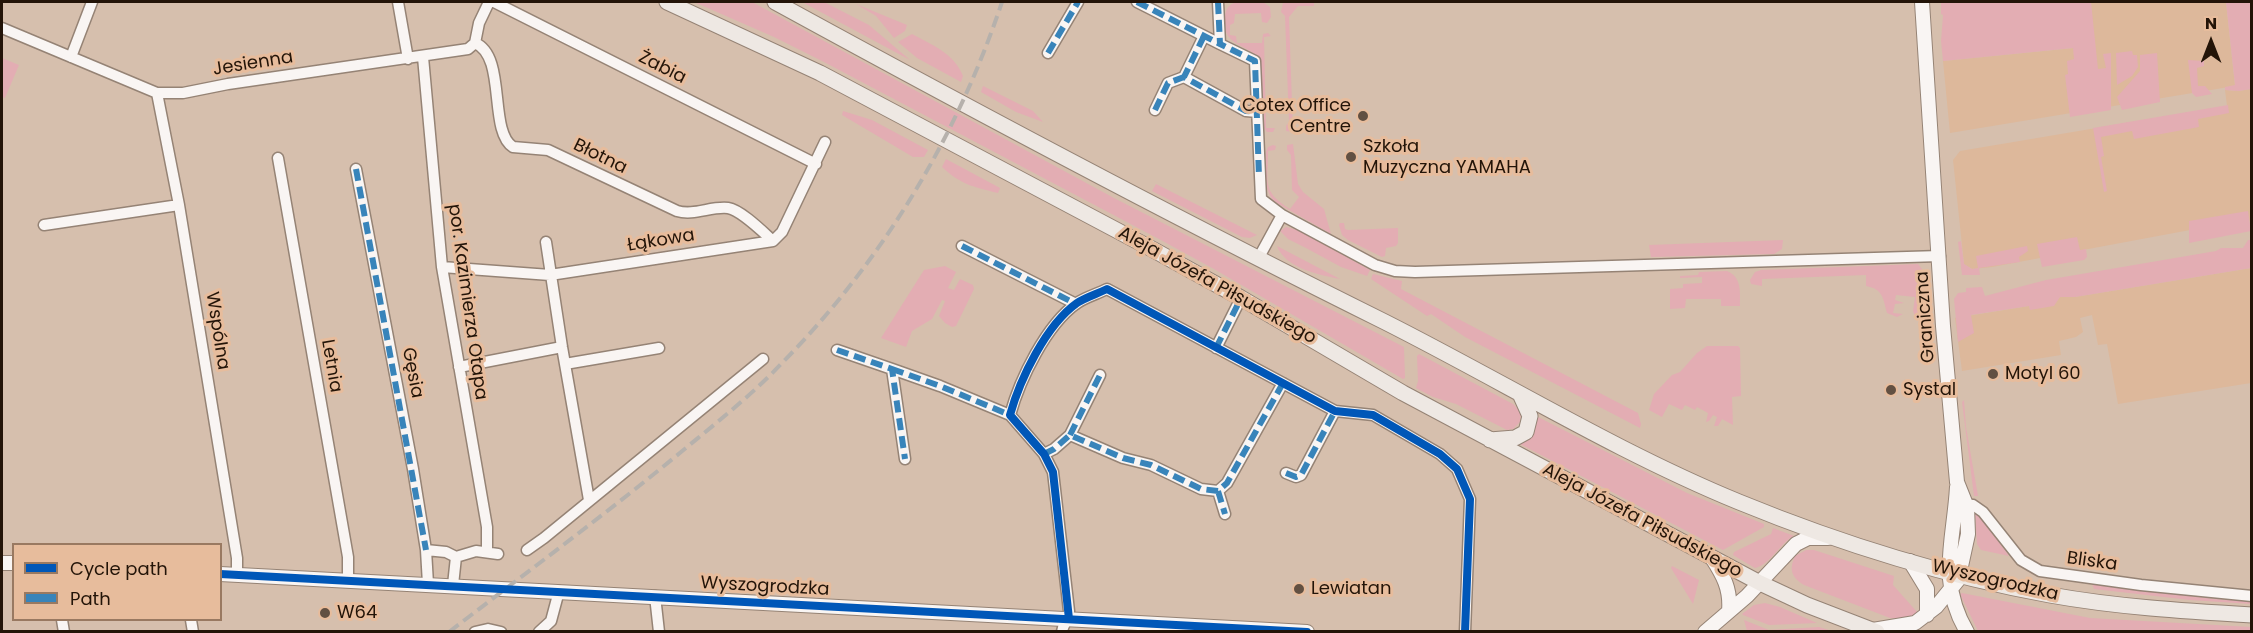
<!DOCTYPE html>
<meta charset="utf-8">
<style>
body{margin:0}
#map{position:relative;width:2253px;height:633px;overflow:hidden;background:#d6bfad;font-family:Poppins,sans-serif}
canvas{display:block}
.frame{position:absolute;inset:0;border:3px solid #231408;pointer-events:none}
.legend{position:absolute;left:12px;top:543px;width:210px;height:78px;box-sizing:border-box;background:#e7bc9c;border:2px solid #997961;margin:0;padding:8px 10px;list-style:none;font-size:18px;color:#231408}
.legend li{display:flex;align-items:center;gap:12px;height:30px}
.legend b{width:30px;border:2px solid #997961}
.north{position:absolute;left:2181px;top:12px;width:60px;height:60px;-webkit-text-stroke:4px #e7bc9c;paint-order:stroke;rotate:0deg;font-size:16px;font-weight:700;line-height:24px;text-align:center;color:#231408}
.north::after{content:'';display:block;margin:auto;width:21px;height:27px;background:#231408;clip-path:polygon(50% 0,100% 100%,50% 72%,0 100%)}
</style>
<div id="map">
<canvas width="2253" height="633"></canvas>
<div class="frame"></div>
<ul class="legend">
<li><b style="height:8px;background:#0057b8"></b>Cycle path</li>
<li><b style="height:8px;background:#3884ba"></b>Path</li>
</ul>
<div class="north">N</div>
</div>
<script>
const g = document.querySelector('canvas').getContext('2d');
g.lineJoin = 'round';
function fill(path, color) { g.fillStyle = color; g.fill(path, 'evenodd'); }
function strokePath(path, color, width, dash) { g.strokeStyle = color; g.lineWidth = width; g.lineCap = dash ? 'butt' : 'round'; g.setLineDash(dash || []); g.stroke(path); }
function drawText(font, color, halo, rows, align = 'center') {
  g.font = font + ' Poppins,sans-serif'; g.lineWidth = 6; g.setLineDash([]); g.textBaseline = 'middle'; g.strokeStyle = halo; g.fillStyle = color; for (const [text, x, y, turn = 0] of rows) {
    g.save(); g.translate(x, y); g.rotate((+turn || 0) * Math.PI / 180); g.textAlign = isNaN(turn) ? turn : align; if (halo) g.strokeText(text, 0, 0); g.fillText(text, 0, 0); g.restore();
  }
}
const built = new Path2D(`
 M2091,2H2226L2235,86L1950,133L1943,61L2094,46Z
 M2251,89V232L2249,219L1992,267L1972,269L1964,264L1953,160L1960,151L2227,106L2225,90L2239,91Z
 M2251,268V383L2118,404L2107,344L2098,345L2092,315L2080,318L2083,332L2076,337L2059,341L2061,355L1962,371L1955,318L2029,306L2030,309L2060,297H2075Z`);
const green = new Path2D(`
 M694,2H752L1114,198L1404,347L1405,378L1403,379L1214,269L1159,239L824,62L774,37Z
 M802,2H824L869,25L910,60Z
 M1236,2H1263L1270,7L1271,17L1267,23L1262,22L1261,13L1235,14L1234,23L1230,25V35L1236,36L1237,43H1262L1263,34L1268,33L1271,36L1264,37L1266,128H1275L1273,132H1267L1264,128L1260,60C1248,43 1220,47 1225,16C1226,8 1229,5 1236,2Z
 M1314,2V6H1298L1289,17L1293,132L1286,131V126L1289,122L1285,16L1281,12L1283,3Z
 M1941,2H2091L2098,69L2106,68L2103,54L2111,53V110L2070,117L2065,75L2068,74L2067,61L2074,59L2073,48L1943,61L1941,41L1943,15L1941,14Z
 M2226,2H2251V89L2239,91L2225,90V87L2235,85Z
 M856,4L907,25L905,31L894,38L876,16Z
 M912,34C932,45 954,53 963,76L961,82L917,58L898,42Z
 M2132,51L2133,55H2137L2138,67L2132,76L2117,85L2116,53Z
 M2157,53L2160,102L2122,110L2117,97L2140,71V55Z
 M2,58L19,65L5,98L2,97Z
 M2188,60L2204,61V66L2197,68L2198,86H2205L2212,94L2196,97L2192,93Z
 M983,86L1033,111L1043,122L1016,112L981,92Z
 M2228,105L2229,113L2198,119L2199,127L2134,139L2132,131L2101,137L2104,156L2101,157L2107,191L2104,192L2093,128Z
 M843,111L872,120L928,150L924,157H913L842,115Z
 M1293,144L1298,184L1303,192L1324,209L1331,234L1275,202C1263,191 1265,168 1266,152L1268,147L1273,145L1276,146L1275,150L1268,151C1268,182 1261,191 1290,209L1299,197L1292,190L1291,155L1287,150V145Z
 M946,159L1000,188L998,193C973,187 960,184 942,167Z
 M1156,184L1257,235L1250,238L1242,237L1152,191Z
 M2248,211L2251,231L2189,243V221Z
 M1344,223L1345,229L1348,230L1398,228V243L1396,246L1386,248L1385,256L1382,257L1348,240L1342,235L1339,225L1340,223Z
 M1286,227L1298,230L1370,270L1367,276L1341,267L1306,248L1288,239L1280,231Z
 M2077,237L2080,250L2086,249L2087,257L2084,260L2042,267L2037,244Z
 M1783,240L1782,249L1774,254L1651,257L1649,245Z
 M2248,240H2251V268L2075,297H2060L2054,306L2030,310L2029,306L1971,315L1974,333L1958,342L1954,299L1958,293L1966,292V288L1982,287L1985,296L2046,280L2216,251L2221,248H2243Z
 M1961,241L1964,264L1972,269L1978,268L1976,256L2027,246L2028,251L2019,257L2020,262L1979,268L1980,275H1962L1958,242Z
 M1277,246L1340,279C1319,275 1285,268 1277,246Z
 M1918,264L1922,269L1926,321L1915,317L1913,311L1915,297L1896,295L1895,300L1904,303L1895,304L1893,313L1903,314L1897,317L1887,313C1883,298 1883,289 1866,286V275L1762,279V286L1751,284L1750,280L1755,272L1761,270Z
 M945,266L956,272L948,288L954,290L960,279L973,285L974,289L956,326L952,327L945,323L939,316L945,301L942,300L932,319L912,331L906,347L881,338L924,270Z
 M1727,271C1742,277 1740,292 1740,306H1721V299H1686L1685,308L1670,309V289L1683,288V284L1702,283V277L1680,278V276L1698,275L1699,272Z
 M1373,274L1402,281L1401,289L1638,413L1641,424L1640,428L1465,337L1431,314L1427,316L1371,279Z
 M1707,346H1738L1740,348L1741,396L1732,397L1733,425L1722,419L1718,426H1714L1717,417L1713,415L1709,421L1706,422L1708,413L1697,407L1695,410L1685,405L1682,410L1669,404L1662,417L1649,410L1654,394L1672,375L1680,372L1697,353Z
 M1419,354L1513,404L1521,412L1520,422L1513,429L1507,430L1456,404L1433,397L1416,388L1418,381L1417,356Z
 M1964,400L1966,427L1978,496H1974L1962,402Z
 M1538,417L1687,493L1764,524V527L1723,550L1520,444L1532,434Z
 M1975,514L1980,515L2009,556L1981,550L1977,544Z
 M1773,528L1794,536C1780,543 1770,565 1755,568L1733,555L1734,552L1771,534Z
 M1806,550H1814L1894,576L1893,585L1918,613C1911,620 1900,619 1890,618L1804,585C1791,577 1789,569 1795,556Z
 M1672,566L1699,580L1693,604L1671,568Z
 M2092,584L2215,599L2251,601V604L2190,600L2094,589Z
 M1962,593L2090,618L2251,627V631H1978L1960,594Z
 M1765,603L1780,607L1817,623L1769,625L1743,615L1742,614L1754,605Z
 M1744,620L1769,630L1819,627L1832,631H1747Z`);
const minor = new Path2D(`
 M398,2L408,59
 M494,2L816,164
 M1137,2L1220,44
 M1218,2L1220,44L1255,61L1261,199L1282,215L1258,259
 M2,28L157,93H183L228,84L468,49L475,43L479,23L489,2
 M1204,36L1184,77L1246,111L1257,112
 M475,43C507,56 488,131 513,147L548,150L677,211C694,216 711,206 728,208C741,210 763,232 773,241
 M1048,53L1078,2
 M71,57L92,2
 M423,57L442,267L487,527V551
 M157,93L179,205L237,558V574
 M1155,110L1168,83L1184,77
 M278,158L348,557V580
 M356,169L413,469L426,550L428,584
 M1282,215L1375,265L1395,271L1415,272L1940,256
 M44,225L179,205
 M546,242L562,347L589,500
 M962,246L1076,304
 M442,267L550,275L773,241L782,232L825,142
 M1216,348L1241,298
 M837,350L892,369L905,459
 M565,364L659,348
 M459,367L562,347
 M892,369L940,386L1010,415
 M1070,435L1100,375
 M1044,454L1054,449L1070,435L1123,458L1151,465L1201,489L1218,491L1227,483L1283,383
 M1286,473L1296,477L1301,475L1335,411
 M1218,491L1225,514
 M1960,504L1973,505L1983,512L2021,560L2040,571L2141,585L2252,596
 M426,550L446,552L456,557L476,551L498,554
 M527,550L544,538L763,359
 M453,585L456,557
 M655,596L659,632
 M62,620L64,632
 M191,620L193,632
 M475,632L488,629L501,632
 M539,632L551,621L559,591
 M1062,632C1063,623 1069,620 1069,611L1053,472L1044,454L1010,415C1020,379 1046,325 1077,303C1086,297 1097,294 1107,289L1335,411L1373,415L1440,454L1457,469L1470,499L1465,632`);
const tertiary = new Path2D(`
 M1957,487C1954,541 1937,581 1967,632
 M1712,558C1723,575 1731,589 1729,611
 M1910,561L1927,589V615
 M2,563H14
 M220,574L1307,632
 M1873,630L1915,623L1936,607L1958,580L1968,534L1967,507L1957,482L1943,326L1922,2
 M1705,632L1747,596L1796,544L1808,538H1828`);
const secondary = new Path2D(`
 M667,2L820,73L1152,249L1241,298L1403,393L1760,583L1807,605L1877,632
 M775,2C976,112 1179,220 1385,322C1504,382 1617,452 1739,502C1839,543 1944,576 2050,595C2117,607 2184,611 2252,615
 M1490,440L1515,438L1526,432L1530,416L1520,394`);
const rail = new Path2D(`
 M449,632C527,572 606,514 681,452C716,423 752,395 783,362C883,260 957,137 1002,2`);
const quiet = new Path2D(`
 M1137,2L1220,44
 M1218,2L1220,44L1255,61L1259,177
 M1204,36L1184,77L1246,111L1257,112
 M1048,53L1078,2
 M1155,110L1168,83L1184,77
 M356,169L426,550
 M962,246L1076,304
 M1216,348L1241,298
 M837,350L892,369L905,459
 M892,369L940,386L1010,415
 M1070,435L1100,375
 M1044,454L1054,449L1070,435L1123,458L1151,465L1201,489L1218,491L1227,483L1283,383
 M1286,473L1296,477L1301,475L1335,411
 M1218,491L1225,514`);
const cycleway = new Path2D(`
 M220,574L1307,632
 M1069,619L1053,472L1044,454L1010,415C1020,379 1046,325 1077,303C1086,297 1097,294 1107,289L1335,411L1373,415L1440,454L1457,469L1470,499L1465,632`);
const markers = [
 [1363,116,6,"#625042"],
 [1351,157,6,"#625042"],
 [1993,374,6,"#625042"],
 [1891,390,6,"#625042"],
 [1299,589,6,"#625042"],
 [325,613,6,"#625042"]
];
const streetNames = [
 ["Jesienna",253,64,-9],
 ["Żabia",662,68,27],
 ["Błotna",600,157,26],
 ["Łąkowa",661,241,-9],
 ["Aleja Józefa Piłsudskiego",1217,286,29],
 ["por. Kazimierza Otapa",467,302,82],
 ["Graniczna",1926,317,-94],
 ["Wspólna",217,331,81],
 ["Letnia",331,366,80],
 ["Gęsia",412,373,79],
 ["Aleja Józefa Piłsudskiego",1642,521,28],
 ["Bliska",2092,562,8],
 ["Wyszogrodzka",1995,581,13],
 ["Wyszogrodzka",765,587,3]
];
const poiNames = [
 ["Cotex Office",1351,106,"right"],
 ["Centre",1351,127,"right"],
 ["Szkoła",1363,147],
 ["Muzyczna YAMAHA",1363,168],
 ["Motyl 60",2005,374],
 ["Systal",1903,390],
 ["Lewiatan",1311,589],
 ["W64",337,613]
];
fill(built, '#ddb89b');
fill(green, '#e3adb3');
strokePath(minor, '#958375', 13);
strokePath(tertiary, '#958375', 16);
strokePath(secondary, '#958375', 17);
strokePath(minor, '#f9f5f3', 10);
strokePath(tertiary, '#f9f5f3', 14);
strokePath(secondary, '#eee8e3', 15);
strokePath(rail, '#b6b1ac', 4, [12, 6]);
strokePath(quiet, '#3884ba', 6, [12, 6]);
strokePath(cycleway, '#0057b8', 8);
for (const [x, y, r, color] of markers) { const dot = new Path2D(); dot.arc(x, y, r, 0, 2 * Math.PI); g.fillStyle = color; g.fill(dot); strokePath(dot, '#e7bc9c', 2); }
drawText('18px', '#231408', '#e7bc9c', streetNames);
drawText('18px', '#231408', '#e7bc9c', poiNames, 'left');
</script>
